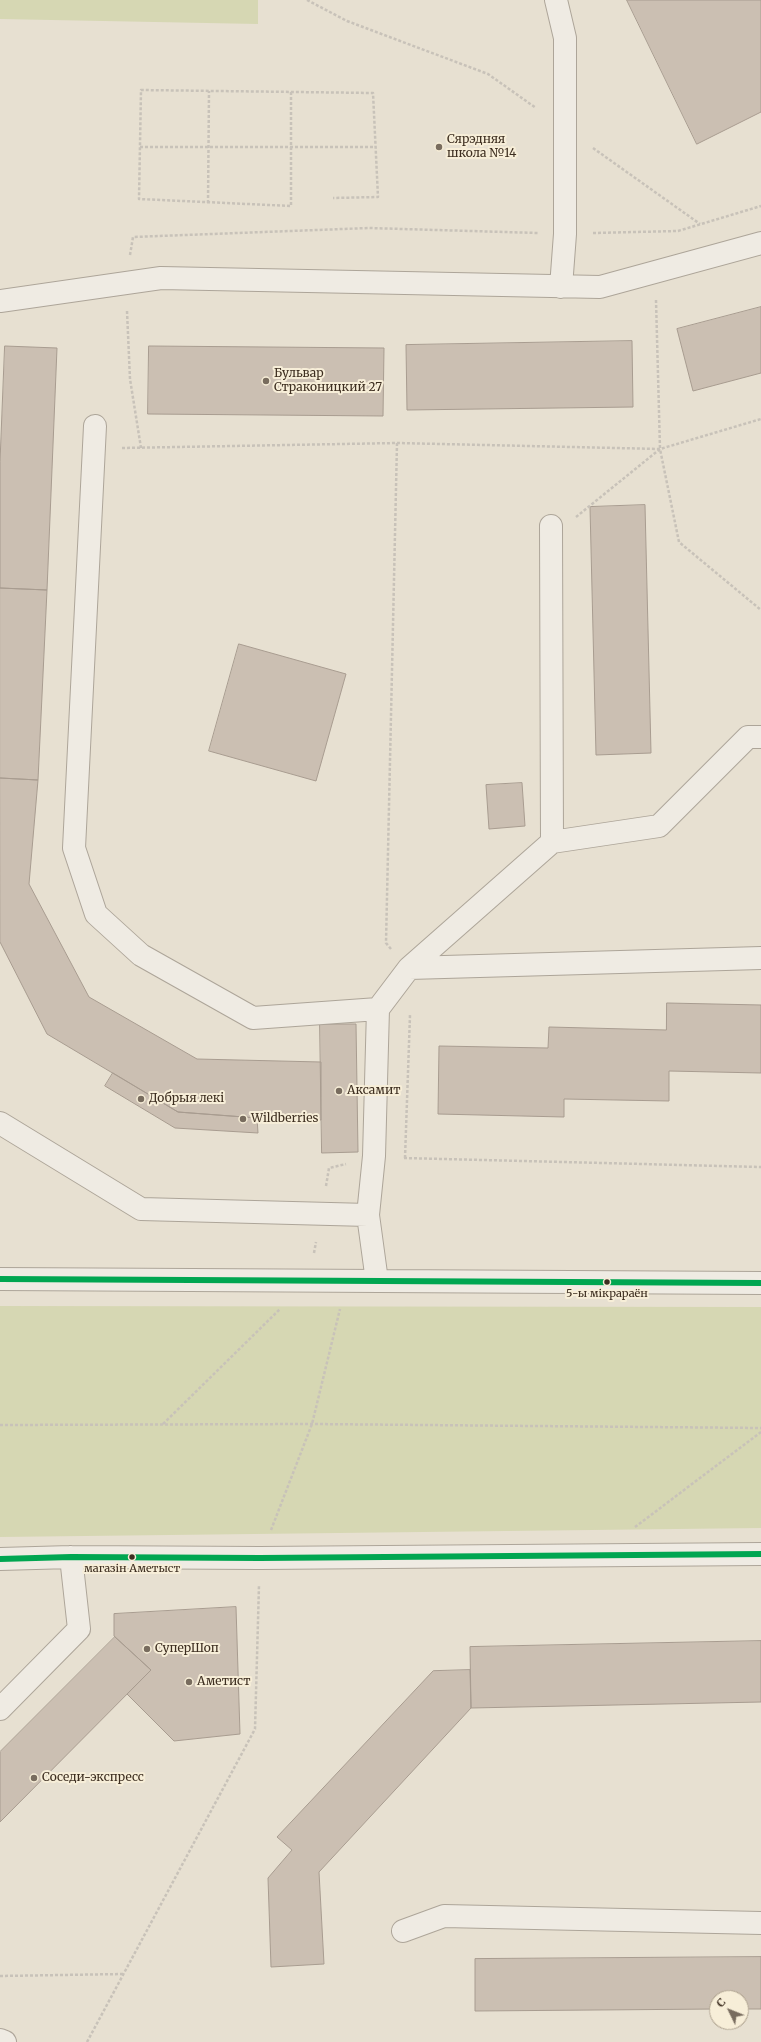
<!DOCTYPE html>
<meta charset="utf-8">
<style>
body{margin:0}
#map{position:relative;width:761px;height:2042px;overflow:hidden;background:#e7e0d1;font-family:Merriweather,serif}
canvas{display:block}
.north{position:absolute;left:709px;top:1990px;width:40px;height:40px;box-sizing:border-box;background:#f7eed8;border:1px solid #ada18e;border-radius:50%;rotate:313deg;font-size:11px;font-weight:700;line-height:16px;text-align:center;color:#3d2e20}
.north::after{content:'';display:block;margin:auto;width:14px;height:18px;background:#786c5e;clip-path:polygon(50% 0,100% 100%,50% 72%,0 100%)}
</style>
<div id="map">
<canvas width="761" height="2042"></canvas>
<div class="north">С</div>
</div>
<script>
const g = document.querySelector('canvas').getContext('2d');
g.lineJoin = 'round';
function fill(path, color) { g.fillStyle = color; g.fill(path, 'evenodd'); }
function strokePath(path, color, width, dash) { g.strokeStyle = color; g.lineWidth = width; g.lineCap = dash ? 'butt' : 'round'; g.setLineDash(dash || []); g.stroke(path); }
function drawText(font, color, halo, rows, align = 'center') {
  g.font = font + ' Merriweather,serif'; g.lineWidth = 4; g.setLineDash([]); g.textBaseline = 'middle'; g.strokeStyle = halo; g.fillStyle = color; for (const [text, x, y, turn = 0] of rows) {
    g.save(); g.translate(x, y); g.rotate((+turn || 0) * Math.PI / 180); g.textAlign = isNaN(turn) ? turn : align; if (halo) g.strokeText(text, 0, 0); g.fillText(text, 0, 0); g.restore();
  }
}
const green = new Path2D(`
 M0,0H258V24L0,19Z
 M0,1306L761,1307V1528L0,1537Z`);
const building = new Path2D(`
 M627,0H761V112L697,144Z
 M761,307V373L693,391L677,329Z
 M632,341L633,407L407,410L406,345Z
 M5,346L57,348L47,590L0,588V462Z
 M149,346L384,348L383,416L148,414Z
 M645,505L651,753L596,755L590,507Z
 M0,588L47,590L38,780L0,778Z
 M239,644L346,674L316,781L209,751Z
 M0,778L38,780L29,884L89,997L197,1059L321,1062V1120L257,1118L178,1112L47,1034L0,942Z
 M522,783L525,826L489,829L486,785Z
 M667,1003L761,1005V1073L669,1071V1101L564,1099V1117L438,1114L439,1046L548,1048L549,1027L666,1030Z
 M320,1024H356L358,1152L322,1153Z
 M113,1073L178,1112L257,1118L258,1133L175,1128L105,1086Z
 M236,1607L240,1734L174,1741L127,1694L151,1670L114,1636V1614Z
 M115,1637L151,1670L0,1822V1752Z
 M761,1641V1702L471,1708L470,1647Z
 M470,1670L471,1708L319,1872L324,1964L271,1967L268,1878L292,1850L277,1837L433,1671Z
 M761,1957V2009H741V1998H717V2009L475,2011V1959Z`);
const path = new Path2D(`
 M307,0L347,21L488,74L536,108
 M291,92V206L139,199L141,90C218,91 296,92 373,93L378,197L333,198
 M140,147H376
 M593,148L700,224
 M208,203L209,91
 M593,233L678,231L761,206
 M130,255L133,237L369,228L538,233
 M656,300L660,449
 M127,311L130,379L141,448
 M122,448L397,443L660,449L679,542L761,610
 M576,517L660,449L761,419
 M391,949L386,943L397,443
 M404,1158L761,1167
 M405,1158L410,1015
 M326,1186L329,1168L346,1164
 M314,1253L316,1242
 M163,1424L280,1309
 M0,1425L312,1424L761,1428
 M635,1527L761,1432
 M271,1530L312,1424L340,1309
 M0,1976L123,1974
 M87,2042L255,1729L259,1585`);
const minor = new Path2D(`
 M556,0L565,38V234L561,287
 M0,301L161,278L600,287L761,243
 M95,426L74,848L96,914L141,955L253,1018L378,1009
 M551,526L552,842
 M409,968L552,842L659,826L748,737H761
 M0,1123L141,1209L368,1215
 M0,1279L761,1283
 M377,1281L368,1215L374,1156L378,1009L409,968L761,958
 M0,1559L71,1557L260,1558L761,1554
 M0,1709L79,1629L71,1557
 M403,1931L444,1916L761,1923
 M0,2040L5,2042`);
const bus1 = new Path2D(`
 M0,1279L761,1283
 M0,1559L71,1557L260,1558L761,1554`);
const markers = [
 [439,147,4,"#786c5e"],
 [266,381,4,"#786c5e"],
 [339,1091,4,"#786c5e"],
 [141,1099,4,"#786c5e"],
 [243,1119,4,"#786c5e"],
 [607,1282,3.5,"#3d2e20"],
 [132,1557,3.5,"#3d2e20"],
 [147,1649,4,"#786c5e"],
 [189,1682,4,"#786c5e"],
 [34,1778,4,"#786c5e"]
];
const busNames = [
 ["5-ы мікрараён",607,1294],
 ["магазін Аметыст",132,1569]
];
const poiNames = [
 ["Сярэдняя",447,140],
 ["школа №14",447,154],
 ["Бульвар",274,374],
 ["Страконицкий 27",274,388],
 ["Аксамит",347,1091],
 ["Добрыя лекi",149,1099],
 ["Wildberries",251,1119],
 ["СуперШоп",155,1649],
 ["Аметист",197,1682],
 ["Соседи-экспресс",42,1778]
];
fill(green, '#d6d7b3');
fill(building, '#cbbfb2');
strokePath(building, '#a89c90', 1);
strokePath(minor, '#ada599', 24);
strokePath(path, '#c8c2b9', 2.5, [3, 2]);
strokePath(minor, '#efebe3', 22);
strokePath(bus1, '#00a651', 6);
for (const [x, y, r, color] of markers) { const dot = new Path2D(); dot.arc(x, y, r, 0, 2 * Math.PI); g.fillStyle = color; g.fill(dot); strokePath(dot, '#f7eed8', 1.5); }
drawText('11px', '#3d2e20', '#f7eed8', busNames);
drawText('12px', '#3d2e20', '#f7eed8', poiNames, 'left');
</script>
